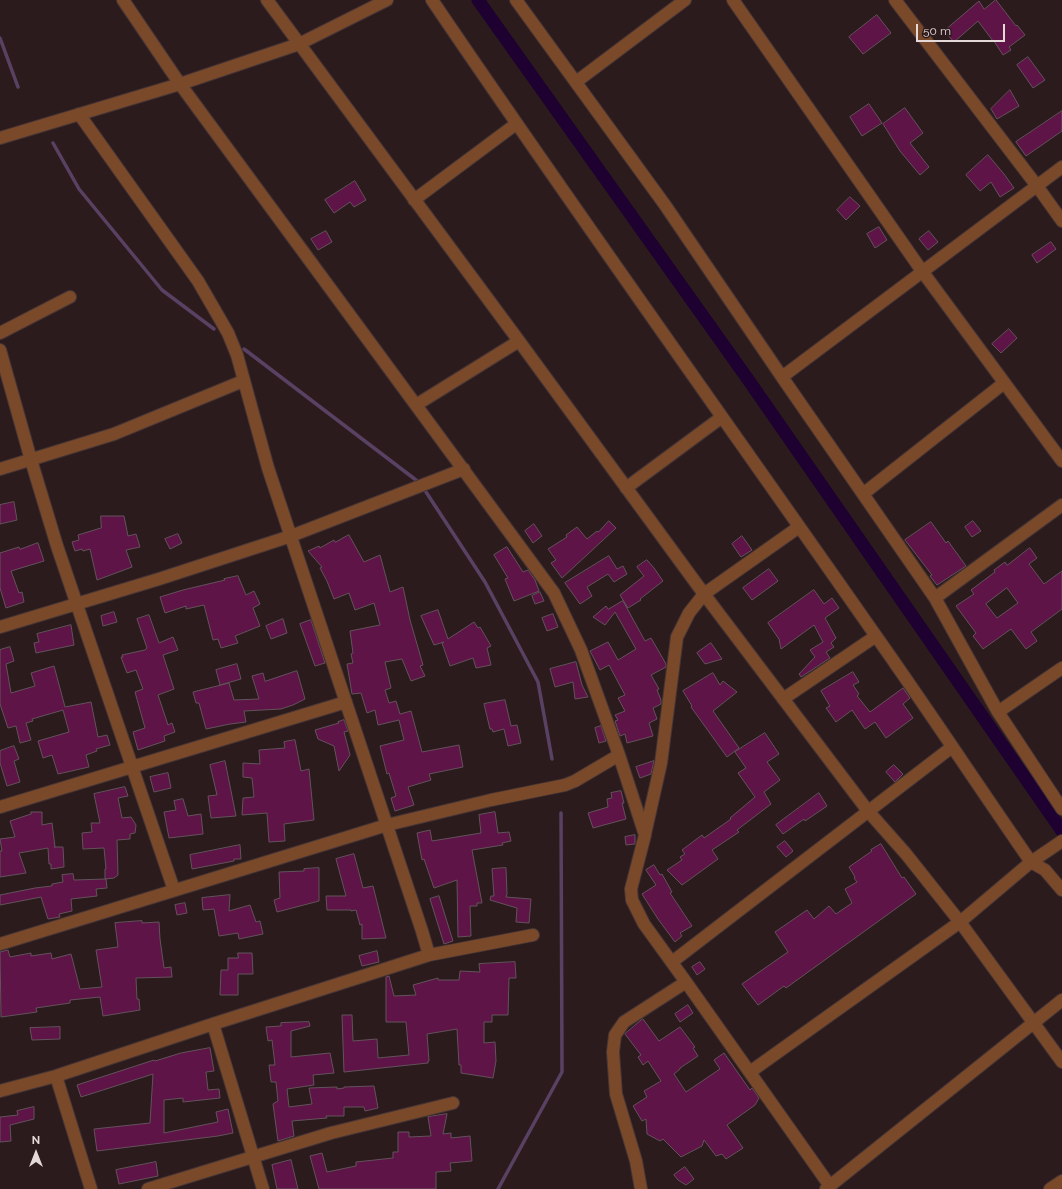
<!DOCTYPE html>
<style>
body{margin:0}
#map{position:relative;width:1062px;height:1189px;overflow:hidden;background:#2c1b1c;font-family:Raleway,sans-serif}
canvas{display:block}
.north{position:absolute;left:16px;top:1133px;width:40px;height:40px;-webkit-text-stroke:3px #2c1b1c;paint-order:stroke;rotate:0deg;font-size:11px;font-weight:700;line-height:16px;text-align:center;color:#e4d8d8}
.north::after{content:'';display:block;margin:auto;width:14px;height:18px;background:#e4d8d8;clip-path:polygon(50% 0,100% 100%,50% 72%,0 100%)}
.scale{position:absolute;left:916px;top:24px;width:89px;height:18px;box-sizing:border-box;border:2px solid #e4d8d8;border-top:0;padding-left:5px;font-size:12px;line-height:14px;white-space:nowrap;color:#e4d8d8;-webkit-text-stroke:3px #2c1b1c;paint-order:stroke}
</style>
<div id="map">
<canvas width="1062" height="1189"></canvas>
<div class="north">N</div>
<div class="scale">50 m</div>
</div>
<script>
const g = document.querySelector('canvas').getContext('2d');
g.lineJoin = 'round';
function strokePath(path, color, width, dash) { g.strokeStyle = color; g.lineWidth = width; g.lineCap = dash ? 'butt' : 'round'; g.setLineDash(dash || []); g.stroke(path); }
function fill(path, color) { g.fillStyle = color; g.fill(path, 'evenodd'); }
const stream = new Path2D(`
 M0,38L18,87
 M53,143L79,189L162,290L214,329
 M244,349L416,480
 M426,492L485,582L538,682L552,759
 M498,1189L562,1072L561,813`);
const canal = new Path2D(`
 M478,0L747,378L1062,831`);
const building = new Path2D(`
 M996,0L1016,26L1017,25L1025,35L1009,47L1011,50L1003,55L994,41H993L978,21L954,42L944,31L979,1L984,9Z
 M877,15L891,33L863,54L849,37Z
 M1028,57L1045,80L1033,88L1017,65Z
 M1010,90L1019,106L997,119L991,109Z
 M869,104L882,123L862,136L850,117Z
 M905,108L923,133L910,143L929,167L920,175L900,151L883,124Z
 M1062,111V131L1026,156L1016,142Z
 M988,155L1004,174L1014,188L1000,197L991,182L980,191L966,175Z
 M355,181L366,200L354,207L350,202L334,213L325,200Z
 M850,197L860,206L846,220L837,210Z
 M879,227L887,240L875,248L867,234Z
 M326,231L332,242L318,250L311,239Z
 M929,231L938,242L928,250L919,239Z
 M1051,242L1056,249L1037,263L1032,255Z
 M1009,329L1017,338L1001,353L992,344Z
 M14,502L17,520L0,524V505Z
 M101,516H124L128,536L136,534L140,547L126,550L132,567L97,580L90,549L83,551L82,549L75,551L72,542L79,540L78,535L101,528Z
 M609,521L616,528L562,578L551,563L556,560L548,549L567,537L566,535L577,527L587,539L597,531L598,532Z
 M973,521L981,531L972,537L965,527Z
 M931,522L946,543L948,541L966,566L937,585L930,576L932,575L905,540Z
 M534,524L542,536L533,543L525,531Z
 M178,534L182,543L170,549L165,539Z
 M349,535L364,562L380,555L390,592L403,587L410,620L423,665L420,666L425,676L411,681L402,659L385,662L391,688L385,690L389,703L396,701L400,714L411,711L422,752L459,745L463,767L429,774L431,780L408,787L414,805L395,811L391,798L396,796L389,773L387,774L380,746L404,740L399,720L378,725L375,710L367,713L361,693L352,694L347,664L353,663L351,654L353,653L350,631L380,625L374,603L355,610L349,593L334,599L327,581L320,568L322,567L308,551L319,546L320,548L334,540L335,542Z
 M742,536L752,550L741,557L732,544Z
 M38,543L44,561L11,571L19,593L22,592L24,602L6,608L0,588V553L19,547L20,549Z
 M507,547L523,572L528,570L535,580L539,591L514,601L505,579L508,578L494,555Z
 M1030,548L1037,558L1029,564L1044,584L1062,571V609L1031,632L1037,641L1026,649L1011,629L983,649L973,636L976,633L956,606L974,594L971,590L995,572L994,570L1005,562L1007,565ZM1007,588L1018,603L997,618L986,604Z
 M609,556L617,569L623,566L627,574L614,582L608,574L587,587L592,596L580,604L565,583Z
 M647,560L654,568L663,581L640,599L641,600L628,608L620,595L644,576L637,567Z
 M769,569L778,581L752,600L743,588Z
 M238,576L246,595L254,591L260,604L253,608L260,626L235,636L238,643L221,648L218,639L213,640L204,605L186,609V606L165,613L160,597L183,590L225,580L224,579Z
 M814,590L824,604L832,598L839,608L825,618L836,638L831,643L834,647L826,652L830,658L801,677L799,674L815,657L810,650L823,642L814,625L781,649L779,639L768,623Z
 M540,592L544,601L535,604L532,596Z
 M623,601L645,641L651,638L666,664V667L651,675L659,689L657,690L661,700V704L653,708L657,719L649,723L653,736L627,743L625,734L620,736L615,721L618,720L615,715L625,711L618,698L625,695L609,665L600,670L590,651L608,642L618,660L636,649L615,612L605,625L593,617L606,606L608,609Z
 M438,610L448,639L474,622L478,628L480,627L491,646L487,648L491,665L476,668L473,658L450,666L442,643L444,642L434,645L421,616Z
 M114,612L117,622L103,626L101,616Z
 M553,614L558,627L547,631L542,618Z
 M149,615L159,643L173,637L178,650L163,655L174,689L158,695L168,725L172,723L175,732L164,736L165,741L138,750L133,732L145,728L135,692L143,689L136,670L127,673L121,657H123L122,655L145,650L147,648L137,619Z
 M283,619L287,633L271,639L266,626Z
 M311,620L325,663L315,666L300,624Z
 M71,625L74,645L36,653L34,643L39,642L37,634Z
 M711,643L722,659L705,664L697,653Z
 M10,647L14,661L6,664L11,693L35,686L31,673L54,666L65,707L91,702L98,737L107,735L110,745L96,749L97,751L86,755L89,767L58,774L52,755L43,758L38,741L69,732L63,710L32,719L33,721L26,723L31,740L20,743L16,726L8,728L0,704V650Z
 M576,662L582,685L588,697L575,699L573,682L555,687L550,669Z
 M237,664L241,679L220,685L216,670Z
 M297,671L305,699L293,705L281,709L244,711L246,722L230,724L206,729L199,703H196L193,692L229,683L234,700L259,699L252,676L263,673L265,681Z
 M853,672L859,682L853,685L859,694L857,696L870,712L903,688L910,698L903,704L913,718L886,738L875,722L865,729L852,710L836,722L826,708L830,706L821,691Z
 M713,673L720,685L723,681L737,692L713,711L739,748L727,757L691,707L692,706L683,691Z
 M505,700L511,726L517,725L521,743L508,746L504,729L493,732L492,729H490L484,704Z
 M344,720L348,731L344,732L350,755L339,771L334,746L318,739L315,730L339,723L338,722Z
 M601,726L606,741L599,743L595,728Z
 M765,733L779,754L767,762L780,780L764,792L771,804L737,830L739,832L712,850L718,859L682,885L667,870L682,860L680,857L685,854L682,850L702,835L704,838L731,819L730,818L755,797L738,773L746,768L735,752Z
 M295,740L301,771L309,769L314,820L284,824L285,841L269,842L267,813L242,815L243,798L254,797L252,778L243,777V763L260,764L259,750L285,748L284,742Z
 M14,746L19,759L14,761L20,782L7,786L0,763V751Z
 M225,761L236,816L211,818L208,796L217,795L210,765Z
 M654,761L651,774L640,778L636,767Z
 M894,765L903,774L895,782L886,772Z
 M168,773L171,788L154,792L150,777Z
 M125,787L128,796L118,798L122,818L131,817L136,825L135,833L130,834V839L117,840L118,875L114,878L105,879V869H106L104,848L83,849L82,833L92,832L91,823H100L94,794Z
 M621,791L624,803H622L626,819L593,828L588,813L608,807L607,799L612,798L611,793Z
 M819,793L827,806L805,821L804,819L783,834L776,825Z
 M183,799L188,816L201,814L203,834L169,838L164,812L176,810L174,801Z
 M31,812H42V825L52,823L55,847H54H63L64,867L51,869V864H49L48,848L19,853L26,873L0,877V851H2L0,839L15,837L10,821L31,814Z
 M495,812L498,833L509,832L511,841L502,843L503,845L472,850L482,903H477V906H470L471,936L458,937L457,880L434,888L424,859L422,860L417,833L430,830L432,841L481,833L479,815Z
 M635,835V844L626,845L625,837Z
 M785,841L793,851L786,857L777,847Z
 M881,844L902,878L904,877L916,894L786,988L784,986L758,1005L742,984L788,952L775,932L807,910L814,919L829,906L836,914L852,903L845,889L857,882L854,878L855,877L849,867L872,851L871,850Z
 M240,845L241,859H234V861L192,869L190,855Z
 M354,854L363,888L373,886L386,938L362,939V924L360,925L356,910L351,911V910H327L326,896H346L336,859Z
 M654,865L660,875L662,874L672,892L670,893L692,926L680,933L682,936L675,942L658,919L642,894L656,885L646,870Z
 M319,868V901L277,912L274,900L280,898L279,872L304,871V869Z
 M506,868L507,894L506,897L531,899L529,923L516,922L517,908L490,900L491,896H494L492,869Z
 M73,874L74,880L106,879L107,888L96,889L97,896L71,899L72,911L59,914L60,917L48,919L41,897L0,905V895L35,888L52,886V884L63,882L62,875Z
 M230,895L229,911L250,905L256,922L260,921L263,934L239,939L238,933L219,936L214,909L203,910L202,898Z
 M439,896L453,941L444,944L430,899Z
 M185,903L187,913L177,915L175,905Z
 M142,921V923L159,922L160,939L164,968L171,967L172,977L136,978L137,999H139L140,1010L103,1016L100,997L70,1000V1003L36,1008L37,1012L1,1017L0,952L8,950L10,957L31,953V956L51,953L52,959L71,954L80,989L102,987L96,950L118,947L115,923Z
 M377,951L379,962L362,966L359,956Z
 M238,953H252L253,974H238V995H220L221,970H228V958H238Z
 M515,962L516,978H509L508,1015H492V1022H484V1043L495,1042L496,1061L493,1078L461,1073V1065H459L457,1029L427,1034L429,1061H428V1063L344,1072L342,1015H352L353,1041L377,1039L378,1058L409,1055L406,1022H386V977L389,976L394,996L416,995L413,985L438,978V980H459L460,971L480,972L479,964Z
 M700,962L705,969L697,975L692,967Z
 M688,1005L693,1013L680,1022L675,1014Z
 M643,1019L659,1041L680,1027L695,1047L693,1048L698,1056L680,1068V1069L674,1074L686,1092L720,1069L714,1060L724,1053L750,1090L752,1088L759,1098L755,1105L727,1125L743,1148L726,1159L722,1154L716,1156L704,1140L702,1146L681,1157L663,1139L660,1141L647,1134L646,1119L642,1121L633,1106L647,1097L644,1091L661,1081L648,1061L643,1065L638,1057L641,1055L625,1034Z
 M309,1022L310,1026L291,1031V1057L330,1053L334,1073L313,1075L314,1085L287,1089L289,1107L312,1104L309,1088L337,1087V1089L344,1088V1087L374,1086L378,1108L365,1111L364,1107H344V1116H326L327,1118L292,1121L294,1136L278,1141L273,1104L278,1101L276,1082H271L269,1065H275L272,1040L268,1041L266,1027L281,1026V1023Z
 M60,1027V1039L32,1040L30,1028Z
 M210,1048L214,1071L206,1072L208,1090L219,1089L220,1098L183,1102V1098L164,1100V1133L218,1122L216,1112L228,1109L233,1133L218,1136L97,1151L94,1129L150,1123L153,1074L81,1097L77,1085L154,1060L155,1061L181,1053Z
 M34,1107V1119L10,1125L11,1141L0,1142V1117L18,1115L17,1111Z
 M447,1114L443,1134L451,1133V1138L470,1136L472,1161L450,1163L451,1171L436,1172V1189H319L310,1156L322,1153L327,1172L356,1166V1162L393,1158V1152H398V1132H409V1137L431,1136L428,1117Z
 M291,1160L298,1189H277L272,1165Z
 M156,1162L158,1176L119,1184L116,1170Z
 M685,1167L694,1179L686,1185L678,1180L674,1175Z`);
const minor = new Path2D(`
 M123,0L180,84L554,593L581,650L619,755L645,835L631,889L632,900L644,924L686,982L830,1186
 M267,0L519,341L704,594L868,811L906,854L960,922L1062,1062
 M432,0C577,214 728,424 876,636C929,711 979,787 1031,862L1045,870L1062,890
 M516,0L665,205L782,377L1062,167
 M733,0L922,271L1062,461
 M895,0L1037,186L1062,221
 M576,82L685,0
 M79,114L198,281L228,333L237,355L268,468L422,931L429,955
 M0,138L180,84L299,44L387,0
 M414,200L516,124
 M0,333L70,297
 M0,350L31,460L57,546L174,890
 M782,377L935,598L998,712L1062,809
 M416,405L519,341
 M0,469L114,434L243,381
 M626,488L722,417
 M863,494L1004,383
 M935,598L1062,505
 M0,627L159,579L291,536L464,469
 M783,699L876,636
 M998,712L1062,668
 M0,807L346,702
 M645,834L661,763L677,637L689,613L704,594L799,527
 M0,944L387,825L491,800L565,785L575,781L619,755
 M672,962L952,747
 M213,1024L263,1189
 M750,1072L960,922L1031,862L1062,841
 M56,1076L91,1189
 M0,1091L56,1076L213,1024L429,955L533,935
 M148,1189L331,1133L453,1103
 M641,1189L636,1161L616,1094L613,1052L615,1035L624,1022L686,982
 M826,1189L1062,1000
 M1050,1189L1062,1181`);
strokePath(stream, '#594163', 3.5);
strokePath(canal, '#1e0031', 13);
fill(building, '#5e1446');
strokePath(building, '#63525c', 1);
strokePath(minor, '#463536', 14);
strokePath(minor, '#7a4929', 12);
</script>
